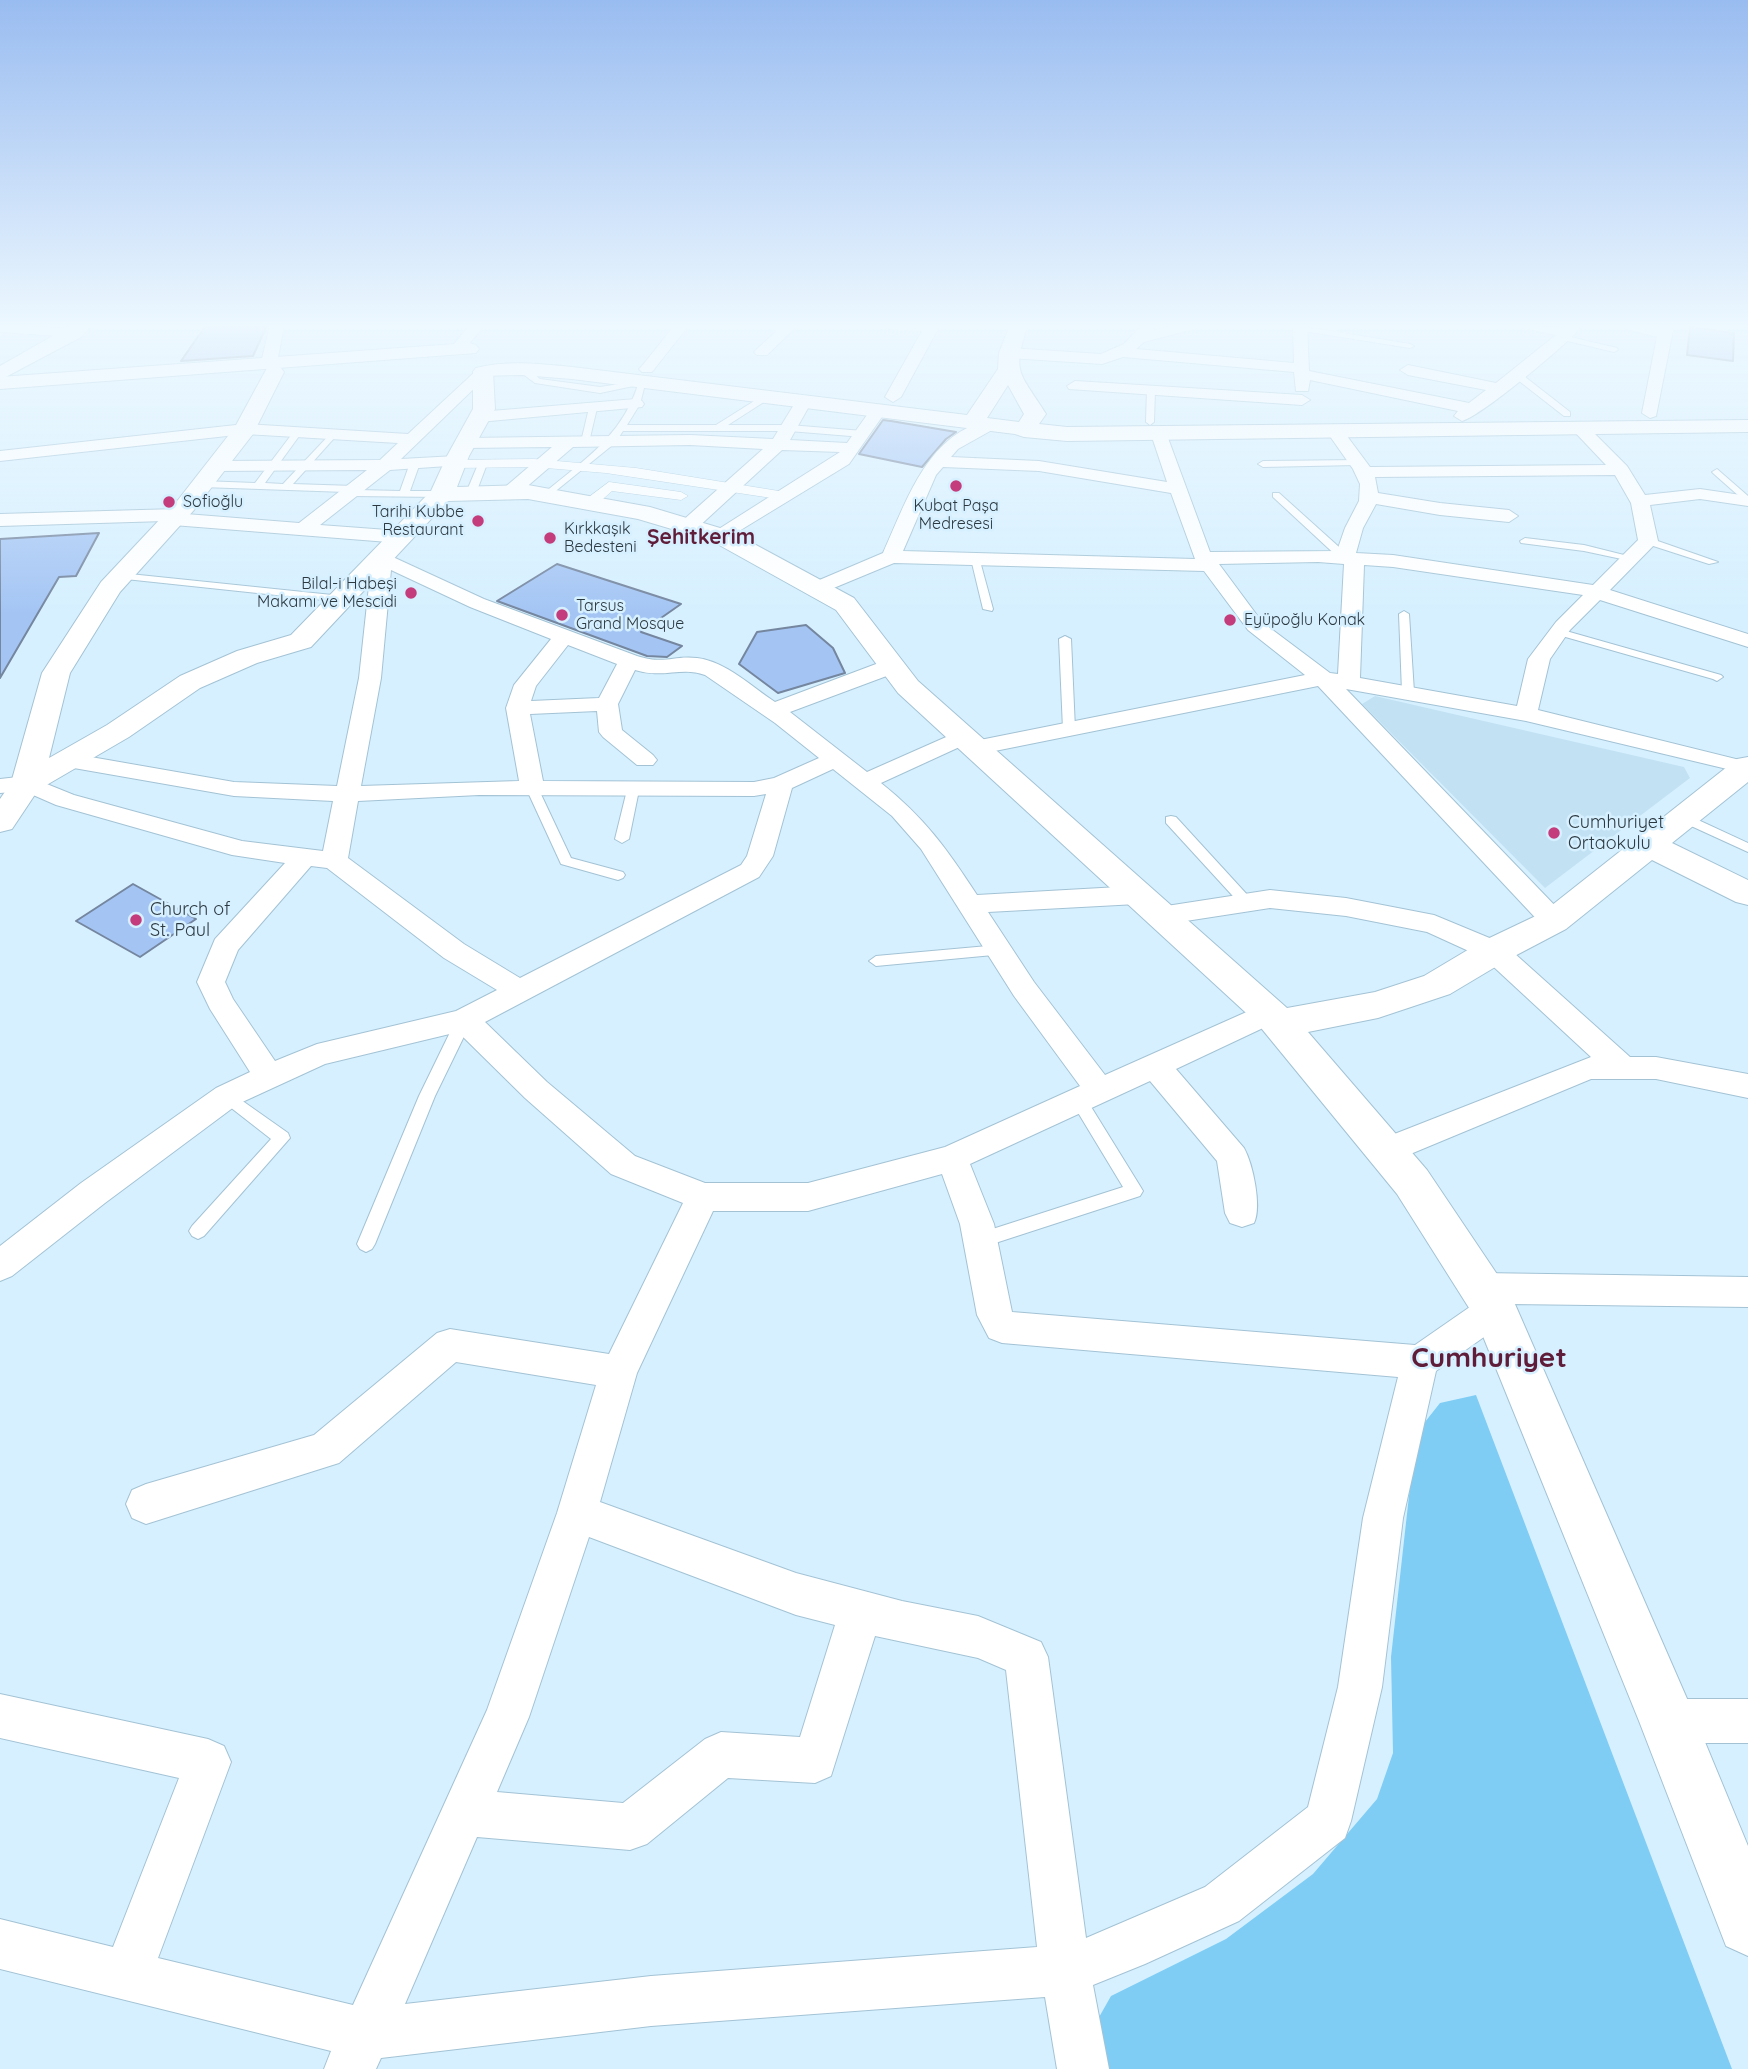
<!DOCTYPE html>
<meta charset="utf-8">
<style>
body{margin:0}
canvas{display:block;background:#d6f0ff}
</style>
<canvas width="1748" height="2069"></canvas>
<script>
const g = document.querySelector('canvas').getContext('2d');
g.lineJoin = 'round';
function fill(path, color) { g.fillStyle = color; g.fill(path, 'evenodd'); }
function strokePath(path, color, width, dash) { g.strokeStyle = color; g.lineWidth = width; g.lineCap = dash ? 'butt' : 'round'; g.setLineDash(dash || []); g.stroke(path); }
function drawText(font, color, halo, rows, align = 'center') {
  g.font = font + ' Quicksand,sans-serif'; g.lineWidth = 5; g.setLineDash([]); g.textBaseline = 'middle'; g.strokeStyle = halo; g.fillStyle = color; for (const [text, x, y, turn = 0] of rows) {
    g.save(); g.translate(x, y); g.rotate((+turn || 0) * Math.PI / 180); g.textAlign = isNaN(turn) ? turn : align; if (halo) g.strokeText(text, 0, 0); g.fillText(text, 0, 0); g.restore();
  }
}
const built = new Path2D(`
 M1375,696L1684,767L1690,778L1545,888L1362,704Z`);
const green = new Path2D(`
 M1476,1395L1732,2069H1105L1098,2019L1111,1996L1226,1939L1313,1874L1377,1799L1393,1753L1391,1657L1411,1478L1425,1422L1440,1403Z`);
const building = new Path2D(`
 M212,325H267L253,356L181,361L204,328Z
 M1690,327L1734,333L1733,361L1687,355Z
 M883,420L891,421L956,432L946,439L922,467L859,454Z
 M99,533L76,576L59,577L0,678V539Z
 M557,564L681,604L641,632L682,646L667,657L647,656L497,601Z
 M806,625L833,648L845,673L778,693L739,664L757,632Z
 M133,884L196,919L140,957L76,921Z`);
const service = new Path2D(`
 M1300,326L1410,344L1414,346L1410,348L1297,330Z
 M1562,335L1617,348L1618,350L1614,352L1559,339Z
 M519,367H525L540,379L600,387L646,380L640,404L627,425H716L767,393L771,396L770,398L728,425H789L863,431L867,434L863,437L789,431H623L615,443L547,498L544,497V493C584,460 621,437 638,385L600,393L535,383L519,371Z
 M1514,373H1520L1570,412V416H1564L1514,377Z
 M1151,386L1155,389L1154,422L1150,425L1146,422L1147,389Z
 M593,405L597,408L589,442L585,445L581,442L589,408Z
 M298,429L302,432L265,483L283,484L333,431L336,432V436L293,484L354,486L358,490L400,491L410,463L415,460L420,463L410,491H442L447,494L442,497L350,496L346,492L202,487L197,484L202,481L255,483L295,430Z
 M1360,460L1362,462L1357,465L1263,467L1258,464L1263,461Z
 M479,462L487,464L476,493L468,495L466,493Z
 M1717,469L1748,496V504L1714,474L1712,472Z
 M1273,493H1279L1349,556V560H1341L1273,497Z
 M1525,538L1584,545L1636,558L1631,561L1584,551L1521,543L1520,541Z
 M1644,539H1652L1718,562L1709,564L1644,543Z
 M971,559L980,561L993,609L992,611L983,609Z
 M120,573L342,596L347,599L342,602L116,578V574Z
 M1404,611L1409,614L1414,692L1408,696L1402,692L1399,614Z
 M1559,629L1721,675L1723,677L1717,681L1713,679L1555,634L1553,632Z
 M1065,636L1071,639L1075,729L1069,733L1063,729L1059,639Z
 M532,784L538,788L571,858L623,872L625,875L623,878L618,880L561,864L526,788Z
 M633,786L639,790L629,839L622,843L615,839L627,790Z
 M1683,813L1748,843V852L1678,820V814Z
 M1171,816L1176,817L1252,900L1254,903L1252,906H1242L1166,823V817Z
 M999,945L1006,950L1004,954L876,966L869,961L876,956Z
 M464,1014L472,1020L435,1096L375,1244L372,1249L366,1252L360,1249L357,1244L419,1096L456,1020Z
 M227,1090L288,1133L290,1138L204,1236L198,1239L192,1236L189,1231L192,1226L271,1139L221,1100L219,1096L221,1092Z
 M1079,1095L1085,1097L1140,1186L1143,1191L1140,1196L980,1248L974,1245L971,1240L974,1235L1123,1187L1071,1101L1073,1097Z`);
const pedestrian = new Path2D(`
 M534,459L636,468L785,492L792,496L785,500L606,473L534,467L454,468L447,464L454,460Z
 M609,482L681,492L688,496L681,500L612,491L595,506H585V500Z`);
const minor = new Path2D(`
 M0,325L74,329L81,333L74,337L0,332Z
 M270,325H284L277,363L269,368L261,363Z
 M470,325H485L466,347H456L454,344Z
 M675,325H689L652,372H642L639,369L642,366Z
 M783,325H798L767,355H757L754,352L757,349Z
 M883,325H940L901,397L893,402L885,397L922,331L890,329Z
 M1142,325H1156L1153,331L1175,325H1199L1197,328L1144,342L1136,349L1294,363L1293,325H1307L1309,371L1469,403L1486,390L1408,375L1400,370L1408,365L1496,383L1556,335L1523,328L1521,325L1564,328L1568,325H1583C1569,343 1481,416 1462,421L1454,416L1458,411L1310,380L1308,391H1296L1294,372L1123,357L1102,364L1009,358L1001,353L1009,348L1101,354L1124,344Z
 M1621,325H1645L1659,328L1660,325H1674L1656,416L1650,418L1642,413L1657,337L1623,328Z
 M483,367L491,372L488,375L401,459L456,456L462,457L465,461L462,465L390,470L320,525L401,531L411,537L408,541L401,543L173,525L165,521L0,526V514L177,509L186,514L299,523L367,470L216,471L207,466L216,461L380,460L398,443L245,434L0,461V451L245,424L408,434L478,369Z
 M1075,381L1302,395L1310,400L1302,405L1069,389L1067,386Z
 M804,396L812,401L790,440L847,443L872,408L878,406L886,411L849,464L721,542L714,540L711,536L714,532L840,452L782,450L695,530H681L679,526L681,522L763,449L690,445L573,447L516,496H504L501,492L504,488L552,447L465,448L457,443L465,438L690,435L773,439L798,398Z
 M636,399L642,401L644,404L642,407L479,422L471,417L479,412Z
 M986,421L992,422L994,426L992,430L958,449L951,457L1039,461L1167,482L1151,434L1153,430H1165L1210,552L1337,551L1345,528L1359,501L1360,484L1353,469L1327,432L1335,427L1341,428L1370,467L1606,465L1570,427L1578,422L1584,423L1627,466L1645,495L1700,489L1748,496V506L1700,499L1650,505L1658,541L1610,590L1748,634V647L1600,600L1570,630L1550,659L1538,710L1748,762V774L1526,721L1346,689L1564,915L1568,921L1564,927L1554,930L1544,927L1318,686L975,755L967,753L963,748L966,744L881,783C925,818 947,849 977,895L1137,886L1146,889L1150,895L1146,901L1137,904L988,912L1034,982L1105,1075L1260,1006L1270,1002L1280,1006L1285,1013L1280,1020L1176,1069L1244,1148C1253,1164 1262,1207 1254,1223L1242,1227L1230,1223L1225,1213L1217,1161L1150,1081L970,1164L994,1224L1012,1312L1415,1345L1477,1302L1469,1299L1463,1288L1469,1277L1481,1273L1748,1277V1307L1510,1304L1513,1309L1508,1320L1436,1371L1403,1518L1382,1687L1351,1821L1345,1838L1239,1921L1145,1964L1093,1985L1109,2069H1057L1045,1997L651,2026L381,2058L376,2069H324L331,2051L0,1969V1919L113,1947L179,1778L0,1738V1694L208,1739L224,1746L231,1762L158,1958L353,2005L487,1710L557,1513L596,1385L456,1362L339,1463L146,1524L132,1518L126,1504L132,1490L146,1484L314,1435L437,1333L450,1329L609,1354L683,1203L611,1174L525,1098L458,1032L325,1064L238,1104L105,1203L12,1276L0,1281V1246L81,1183L216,1088L250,1072L210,1009L197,982L215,939L285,863L232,855L56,805L24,791L0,793V779L27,776L74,795L242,841L323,851L333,801L234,796L68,767L60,765L56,760L60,755L68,753L234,782L337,786L359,678L372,558L382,552L484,599L637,656C665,665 673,655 697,658C725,661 752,687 775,702L884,661H900L903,666L900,671L790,712L867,772L962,730L970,732L974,737L970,742L1305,675L1248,630L1204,571L894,563L824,592H810L807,588L810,584L883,553C906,503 926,436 986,421ZM943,467L1039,471L1171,493L1195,559L903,551L936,475ZM1615,475L1631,503L1638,540L1593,585L1393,555L1356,553L1363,528L1376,504L1440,515L1509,522L1518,516L1509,510L1440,503L1378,493L1375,477ZM1318,562L1344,564L1338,674L1330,673L1262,622L1219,564ZM1364,565L1393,567L1583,595L1556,622L1528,659L1517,706L1360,678ZM391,570L470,607L551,639L514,685L506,708L519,781L361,786L381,678ZM568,645L617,664L599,698L531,701L536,686ZM635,670C663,679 682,666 705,675L775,723L819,758L774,778L754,782L543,781L530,714L597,711L599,732L603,737L637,765H653L657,760L653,755L622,730L618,704ZM833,769L892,816L921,849L1014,996L1080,1086L945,1147L808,1183H705L635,1156L547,1082L485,1022L759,877L773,856L792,788ZM766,794L747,856L741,865L520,978L464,944L348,858L358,801L479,795L754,796ZM311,866L327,868L444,958L497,990L456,1011L317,1044L275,1061L233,999L225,982L238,950ZM942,1174L960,1224L977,1315L989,1338L1002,1343L1398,1377L1363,1518L1338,1687L1308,1807L1205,1887L1086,1938L1048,1657L1041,1642L978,1616L902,1601L796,1573L600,1502L637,1373L713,1211H808ZM589,1537L796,1615L835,1625L800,1737L721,1732L705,1739L623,1803L497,1792L529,1717ZM875,1636L978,1658L1006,1670L1037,1947L651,1976L405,2004L477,1837L630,1850L647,1844L728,1778L815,1783L831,1776Z
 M1270,890L1346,898L1434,915L1504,944L1630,1057H1656L1748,1074V1098L1656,1079H1591L1396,1160L1385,1164L1374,1160L1369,1151L1374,1142L1591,1057L1484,958L1427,932L1346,916L1270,908L1160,925L1150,922L1146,916L1150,910L1160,907Z
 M1668,1699H1748V1743H1668L1652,1737L1646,1721L1652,1705Z`);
const tertiary = new Path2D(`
 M72,325H92L81,337L0,380V366Z
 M274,366L281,368L284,372L253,434L194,510L120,592L70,673L49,758L107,725L180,676L237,651L291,635L431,491L447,456L473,409V372L476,368H490L493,372L495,409L469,456L457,487L528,485L650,507L730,531L854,598L918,681L1287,1008L1375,992L1424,976L1481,942L1542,913L1737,759L1748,757V782L1672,843L1748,880V905L1736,902L1652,860L1566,929L1507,960L1450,994L1378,1018L1308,1032L1427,1170L1511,1295L1688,1701L1748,1846V1956L1726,1946L1639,1721L1476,1319L1397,1194L1257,1023L898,693L836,610L712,541L638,519L528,499L448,501L311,647L257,663L200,688L129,737L38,790L12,829L0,832V799L11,783L42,673L101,582L178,500L235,427L267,368Z`);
const secondary = new Path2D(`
 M1010,325H1028C1011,374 1020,372 1046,414L1039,424L1067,427L1748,420V432L1067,441L1024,437L1015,434L572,379L522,375L476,376L473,372L476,368C507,360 540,364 572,367L967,415L998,369L999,353ZM1008,385L1024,414L1019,422L987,418Z
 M469,343L476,345L479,349L476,353L0,389V377Z`);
const markers = [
 [956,486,7,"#c43c7b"],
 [169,502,7,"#c43c7b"],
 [478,521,7,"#c43c7b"],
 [550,538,7,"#c43c7b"],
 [411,593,7,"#c43c7b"],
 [562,615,7,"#c43c7b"],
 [1230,620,7,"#c43c7b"],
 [1554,833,7,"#c43c7b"],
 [136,920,7,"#c43c7b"]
];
const farPoinames = [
 ["Sofioğlu",183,502],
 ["Kubat Paşa",956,506,"center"],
 ["Medresesi",956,524,"center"],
 ["Tarihi Kubbe",464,512,"right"],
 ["Restaurant",464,530,"right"],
 ["Kırkkaşık",564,529],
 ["Bedesteni",564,547],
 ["Bilal-i Habeşi",397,584,"right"],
 ["Makamı ve Mescidi",397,602,"right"],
 ["Tarsus",576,606],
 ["Grand Mosque",576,624],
 ["Eyüpoğlu Konak",1244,620]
];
const poiNames = [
 ["Cumhuriyet",1568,823],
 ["Ortaokulu",1568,844],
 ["Church of",150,910],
 ["St. Paul",150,931]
];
const farDistrictnames = [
 ["Şehitkerim",701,538]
];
const nearDistrictnames = [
 ["Cumhuriyet",1489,1359]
];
fill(built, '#c2e2f4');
fill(green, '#7fcdf5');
fill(building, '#a4c5f4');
strokePath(building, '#75869f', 2);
strokePath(service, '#a3c3d5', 2);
strokePath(pedestrian, '#a3c3d5', 1);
strokePath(minor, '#a3c3d5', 2);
strokePath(tertiary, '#a3c3d5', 2);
strokePath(secondary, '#a3c3d5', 2);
fill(service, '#fff');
fill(pedestrian, '#fff');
fill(minor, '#fff');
fill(tertiary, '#fff');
fill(secondary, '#fff');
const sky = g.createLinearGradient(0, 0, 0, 614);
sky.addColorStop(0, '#99bcf0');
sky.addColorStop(0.53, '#edf8ff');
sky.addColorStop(1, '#edf8ff00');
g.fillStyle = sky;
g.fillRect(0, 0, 1748, 614);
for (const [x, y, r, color] of markers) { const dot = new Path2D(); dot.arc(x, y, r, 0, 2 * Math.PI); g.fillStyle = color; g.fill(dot); strokePath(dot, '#d6f0ff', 2.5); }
drawText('16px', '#2c3941', '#d6f0ff', farPoinames, 'left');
drawText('18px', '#2c3941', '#d6f0ff', poiNames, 'left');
drawText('bold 21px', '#5f1d3a', '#d6f0ff', farDistrictnames);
drawText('bold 28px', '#5f1d3a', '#d6f0ff', nearDistrictnames);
</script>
